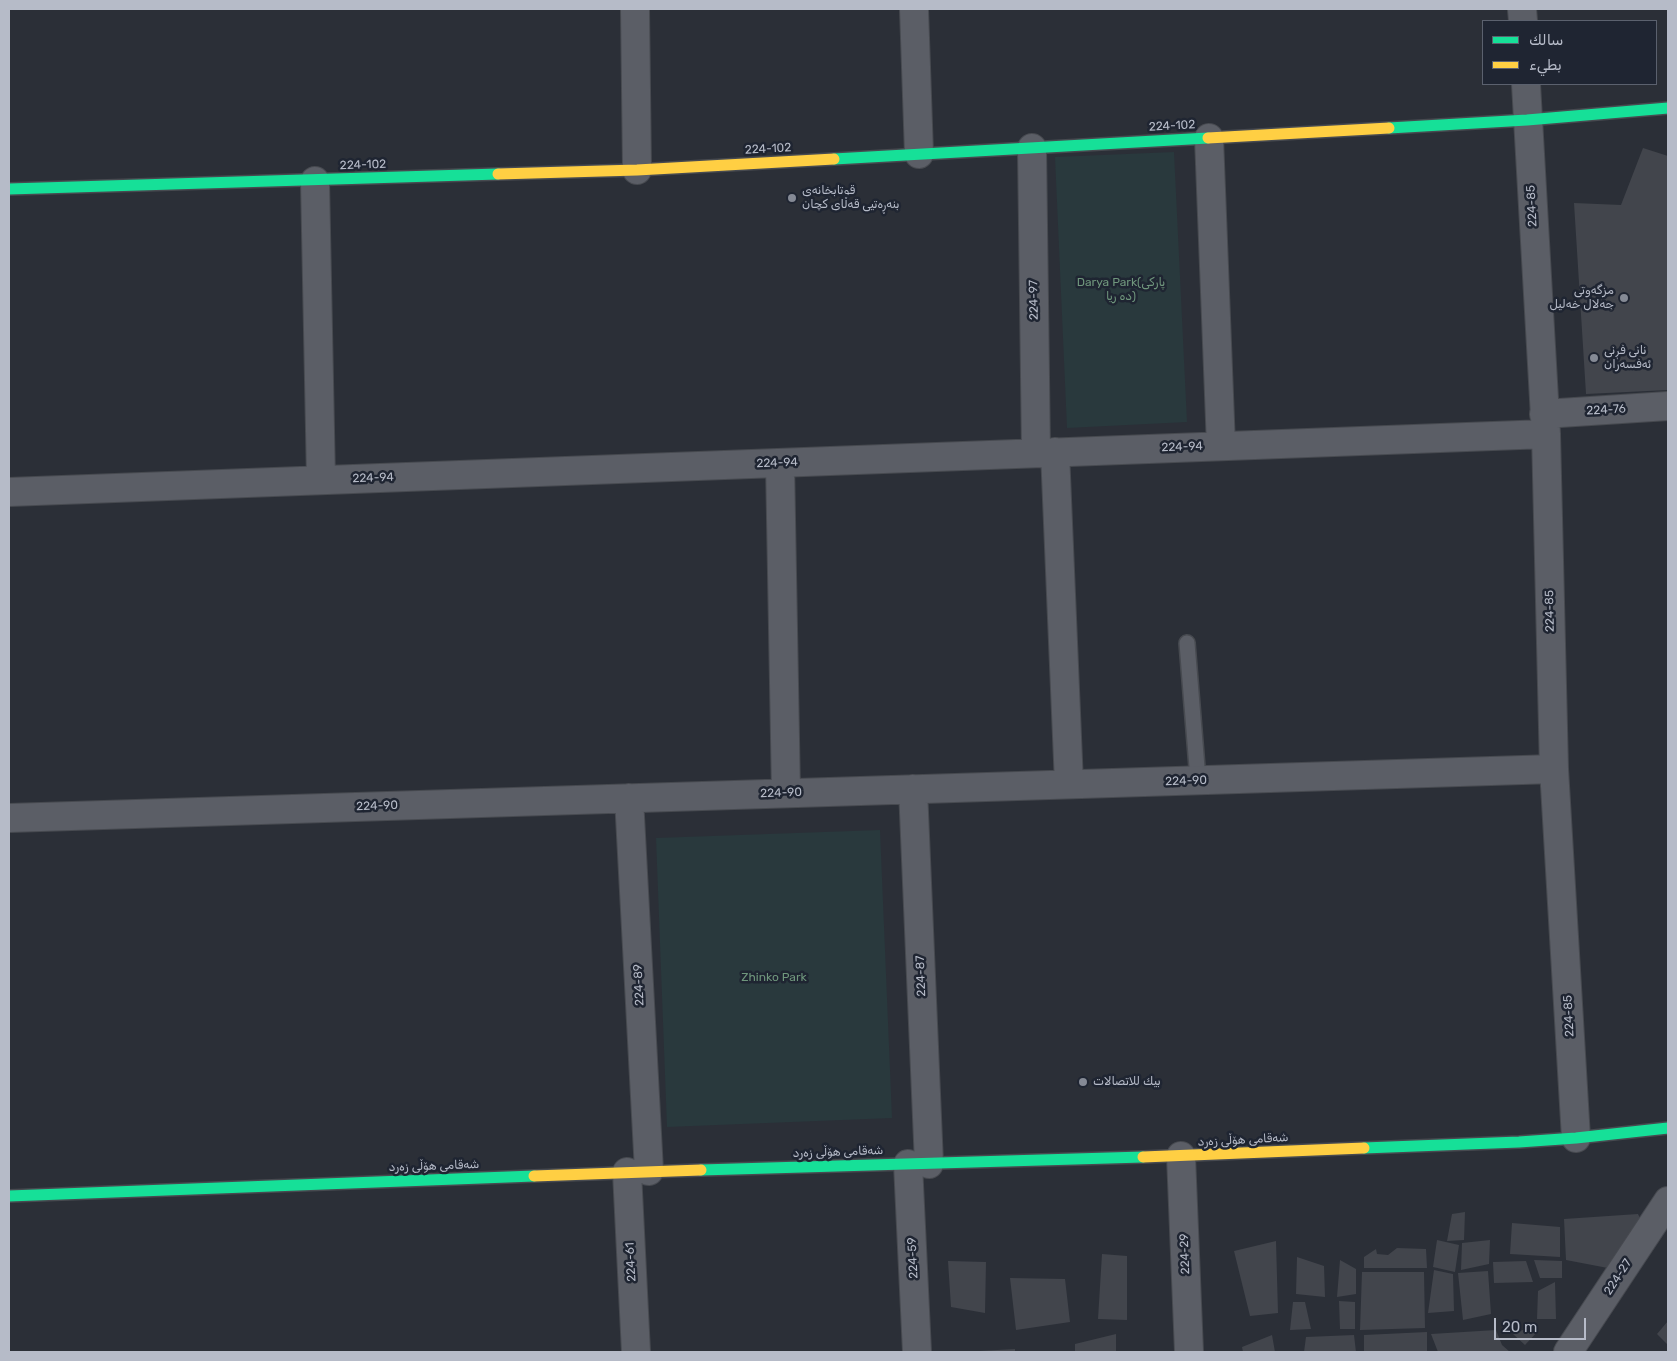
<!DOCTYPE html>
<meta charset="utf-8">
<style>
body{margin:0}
#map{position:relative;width:1677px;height:1361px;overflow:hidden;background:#2b2f37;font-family:Rubik,Vazirmatn,sans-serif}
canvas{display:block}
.frame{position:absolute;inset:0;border:10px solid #b6bbc8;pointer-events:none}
.legend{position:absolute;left:1482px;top:20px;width:175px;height:65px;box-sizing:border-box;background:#1f2532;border:1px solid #5b616e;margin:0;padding:6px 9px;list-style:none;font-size:15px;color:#b6bbc8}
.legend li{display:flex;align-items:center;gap:10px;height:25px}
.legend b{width:25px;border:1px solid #5b616e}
.scale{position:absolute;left:1494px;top:1318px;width:92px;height:22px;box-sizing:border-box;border:2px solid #b6bbc8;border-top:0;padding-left:6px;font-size:15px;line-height:18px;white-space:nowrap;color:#b6bbc8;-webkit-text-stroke:4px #1f2532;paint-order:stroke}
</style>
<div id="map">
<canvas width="1677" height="1361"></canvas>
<div class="frame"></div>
<ul class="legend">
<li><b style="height:6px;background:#16e098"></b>سالك</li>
<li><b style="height:6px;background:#ffcf43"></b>بطيء</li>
</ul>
<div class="scale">20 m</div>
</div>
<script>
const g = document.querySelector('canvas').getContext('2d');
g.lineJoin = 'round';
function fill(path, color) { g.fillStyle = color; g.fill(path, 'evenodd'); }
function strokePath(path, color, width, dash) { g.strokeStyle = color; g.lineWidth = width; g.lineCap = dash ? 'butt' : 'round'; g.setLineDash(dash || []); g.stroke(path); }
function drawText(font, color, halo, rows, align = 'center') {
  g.font = font + ' Rubik,Vazirmatn,sans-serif'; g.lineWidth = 5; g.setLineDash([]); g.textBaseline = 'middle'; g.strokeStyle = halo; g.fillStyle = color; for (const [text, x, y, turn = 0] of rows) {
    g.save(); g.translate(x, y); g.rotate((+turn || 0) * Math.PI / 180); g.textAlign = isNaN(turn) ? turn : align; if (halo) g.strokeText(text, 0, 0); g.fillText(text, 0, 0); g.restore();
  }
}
const green = new Path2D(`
 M1174,152L1187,422L1067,428L1055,157Z
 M880,830L892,1118L667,1127L656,838Z`);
const building = new Path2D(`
 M1643,148L1668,156V390L1586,394L1574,203L1621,205Z
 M1465,1212L1464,1240L1447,1241L1452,1214Z
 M1638,1214L1645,1228L1613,1269L1566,1260L1564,1219Z
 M1512,1223L1560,1227V1257L1510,1254Z
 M1437,1240L1459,1245L1455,1272L1433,1267Z
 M1490,1240L1489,1264L1461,1270L1462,1243Z
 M1276,1241L1278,1313L1250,1316L1234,1251Z
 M1397,1248L1426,1249L1427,1268H1364V1257L1376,1249L1377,1254L1388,1255Z
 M1102,1254L1127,1256V1320L1098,1319Z
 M1297,1257L1324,1266L1325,1297L1296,1294Z
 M1340,1260L1356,1269V1294L1337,1297Z
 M1534,1260L1562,1261V1278H1540Z
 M948,1261L986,1262L985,1313L951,1307Z
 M1526,1261L1533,1282L1494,1283L1493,1262Z
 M1434,1270L1453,1274L1454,1311L1428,1313Z
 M1488,1271L1491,1314L1463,1320L1458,1273Z
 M1362,1272H1424L1425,1328L1360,1330Z
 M1010,1278L1065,1279L1070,1322L1016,1330Z
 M1555,1282L1556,1319H1537L1538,1291Z
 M1339,1301L1355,1302V1329H1340Z
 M1293,1302H1305L1311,1329L1290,1330Z
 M1668,1321V1345L1657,1334Z
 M1530,1327L1538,1331L1525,1345L1513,1334Z
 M1496,1330L1502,1345L1510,1352H1438L1431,1334Z
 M1427,1332V1352H1364V1335Z
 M1116,1334V1352H1075V1344Z
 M1272,1335L1275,1352H1243L1242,1347Z
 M1354,1335L1356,1352H1304L1306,1337Z
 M1015,1349V1352H979V1351Z`);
const lane = new Path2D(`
 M1187,643L1198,780`);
const street = new Path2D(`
 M635,9L637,170
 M914,9L919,154
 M1522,9L1523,21
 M1526,84L1546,434L1554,769L1576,1138
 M1209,138L1221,446
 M1032,148L1036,453
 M315,181L321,480
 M1544,414L1668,406
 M1055,452L1069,784
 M780,463L786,793
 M9,492L1546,434
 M913,789L929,1164
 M629,798L649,1171
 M9,818L1554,769
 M1181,1156L1189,1352
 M908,1164L917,1352
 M627,1172L636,1352
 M1568,1352L1668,1201`);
const fast = new Path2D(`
 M1389,128L1527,120L1668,108
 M834,159L1208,138
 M9,189L498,174
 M1364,1148L1519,1142L1576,1138L1668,1128
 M701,1170L1143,1157
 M9,1196L534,1176`);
const slow = new Path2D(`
 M1208,138L1389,128
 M498,174L637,170L834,159
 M1143,1157L1364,1148
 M534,1176L701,1170`);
const markers = [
 [792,198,5,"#858a95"],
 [1624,298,5,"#858a95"],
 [1594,358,5,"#858a95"],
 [1083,1082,5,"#858a95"]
];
const streetNames = [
 ["224-102",1172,126,-3],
 ["224-102",768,149,-3],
 ["224-102",363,165,-2],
 ["224-85",1532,206,-93],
 ["224-97",1034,300,-91],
 ["224-76",1606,410,-3],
 ["224-94",1182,447,-2],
 ["224-94",777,463,-2],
 ["224-94",373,478,-2],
 ["224-85",1550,611,-91],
 ["224-90",1186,781,-2],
 ["224-90",781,793,-2],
 ["224-90",377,806,-2],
 ["224-87",921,976,-92],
 ["224-89",639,985,-93],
 ["224-85",1569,1016,-93],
 ["شەقامی هۆڵی زەرد",1243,1140,-3],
 ["شەقامی هۆڵی زەرد",838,1152,-2],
 ["شەقامی هۆڵی زەرد",434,1166,-2],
 ["224-29",1185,1254,-92],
 ["224-59",913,1258,-93],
 ["224-61",631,1262,-93],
 ["224-27",1618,1277,-57]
];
const poiNames = [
 ["قوتابخانەی",802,191],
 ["بنەڕەتیی قەڵای کچان",802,205],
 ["مزگەوتی",1614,291,"right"],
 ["جەلال خەلیل",1614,305,"right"],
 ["نانی فڕنی",1604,351],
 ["ئەفسەران",1604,365],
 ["بيك للاتصالات",1093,1082]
];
const parkNames = [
 ["Darya Park(پارکی",1121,283],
 ["ده ریا)",1121,297],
 ["Zhinko Park",774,978]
];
fill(green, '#29393d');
fill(building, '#42454c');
strokePath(lane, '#474a50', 18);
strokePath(street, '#474a50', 30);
strokePath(fast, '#474a50', 14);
strokePath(slow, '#474a50', 14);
strokePath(lane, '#5b5e66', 15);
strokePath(street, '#5b5e66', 28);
strokePath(fast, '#16e098', 11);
strokePath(slow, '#ffcf43', 11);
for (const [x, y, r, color] of markers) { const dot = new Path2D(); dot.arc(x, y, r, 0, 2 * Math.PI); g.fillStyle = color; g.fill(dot); strokePath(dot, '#1f2532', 2); }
drawText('12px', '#b6bbc8', '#1f2532', streetNames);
drawText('12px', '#b6bbc8', '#1f2532', poiNames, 'left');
drawText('12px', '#6f967c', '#1f2532', parkNames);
</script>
